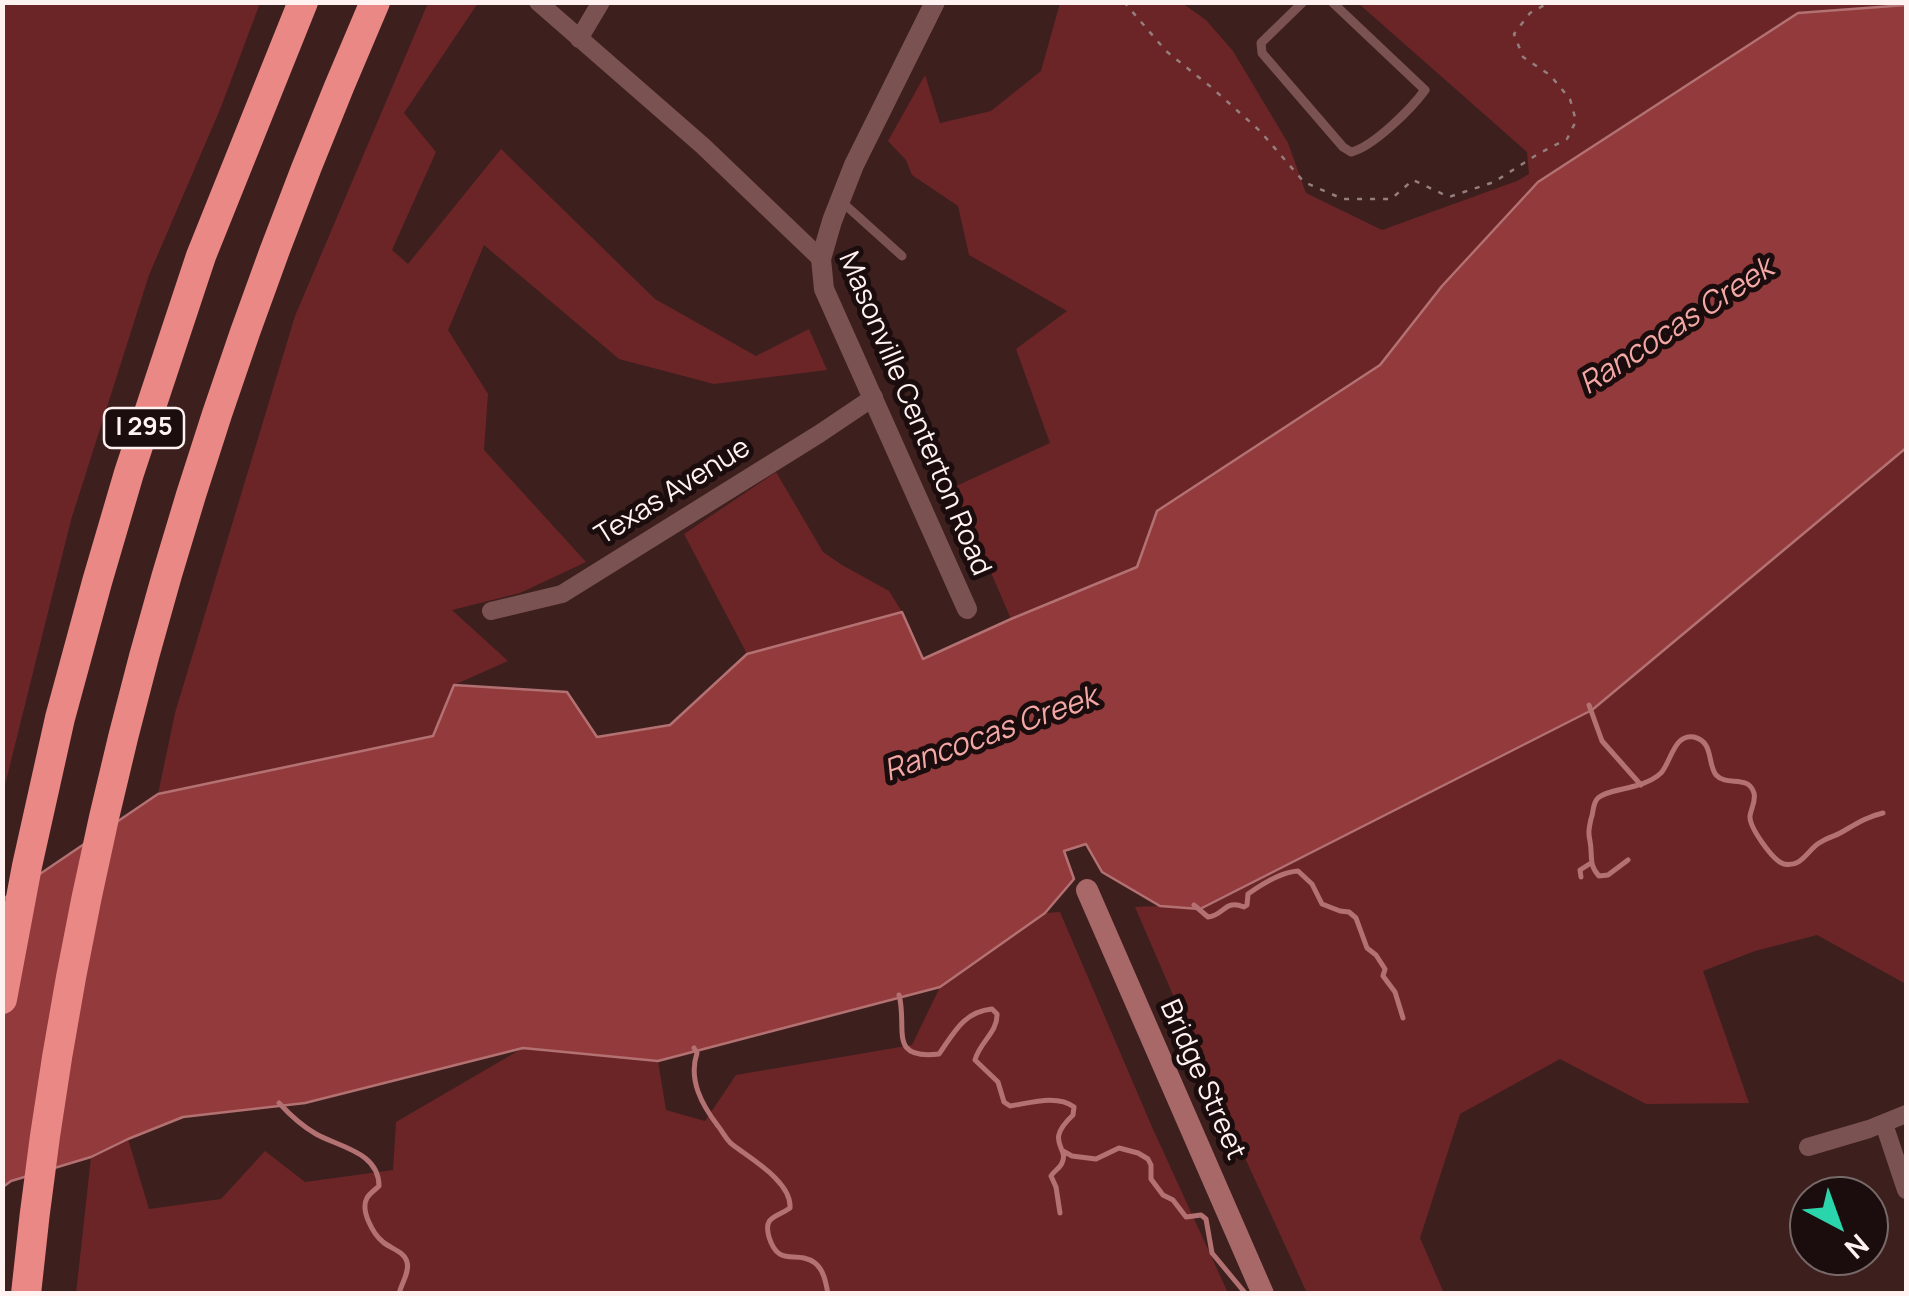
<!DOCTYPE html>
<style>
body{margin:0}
#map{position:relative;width:1909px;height:1296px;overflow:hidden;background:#3d1f1e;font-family:Manrope,sans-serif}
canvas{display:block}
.frame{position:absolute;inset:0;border:5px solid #fff2f1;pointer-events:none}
.north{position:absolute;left:1789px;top:1176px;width:100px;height:100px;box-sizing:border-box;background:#1b0d0d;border:2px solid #766968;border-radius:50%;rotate:139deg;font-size:28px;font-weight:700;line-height:40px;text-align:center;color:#fff2f1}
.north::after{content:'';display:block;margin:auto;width:35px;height:45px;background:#2ad5ac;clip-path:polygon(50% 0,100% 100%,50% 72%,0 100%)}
</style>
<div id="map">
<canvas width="1909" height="1296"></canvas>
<div class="frame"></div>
<div class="north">N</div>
</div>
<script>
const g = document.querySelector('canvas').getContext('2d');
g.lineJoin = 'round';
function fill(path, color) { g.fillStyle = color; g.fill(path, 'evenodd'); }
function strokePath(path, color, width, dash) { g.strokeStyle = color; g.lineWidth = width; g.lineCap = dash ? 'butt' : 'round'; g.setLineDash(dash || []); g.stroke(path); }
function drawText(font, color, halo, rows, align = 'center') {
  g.font = font + ' Manrope,sans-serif'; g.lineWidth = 10; g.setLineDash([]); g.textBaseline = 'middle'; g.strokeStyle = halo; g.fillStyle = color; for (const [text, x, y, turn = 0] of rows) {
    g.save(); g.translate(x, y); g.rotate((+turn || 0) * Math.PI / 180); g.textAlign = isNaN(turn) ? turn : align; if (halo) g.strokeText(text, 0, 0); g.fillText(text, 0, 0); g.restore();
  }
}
const green = new Path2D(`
 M3,2L260,3L221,107L149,275L71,520L3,793Z
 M428,3H478L404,113L436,152L392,250L408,264L501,149L655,299L756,356L809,329L827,370L714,384L619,359L484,245L448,330L488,394L484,450L586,562L520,593L452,610L508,661L454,685L433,736L158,794L175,713L295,316Z
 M1060,3H1182L1206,20L1233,51L1288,143L1306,193L1382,230L1517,181L1529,174L1527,152L1358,3H1906V5L1798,13L1538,182L1442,286L1380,365L1157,511L1138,566L1011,619L954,487L1050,443L1016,349L1067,311L969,255L958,206L912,175L906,160L888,141L925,75L940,123L991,111L1041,71Z
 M1906,448V984L1817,935L1755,951L1703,971L1749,1103L1646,1104L1560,1059L1460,1114L1420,1238L1444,1293H1307L1217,1097L1135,907L1160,906L1200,909L1592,710Z
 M776,472L823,552L842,565L889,591L902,612L747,654L684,534Z
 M1060,912L1152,1127L1228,1293L76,1294L91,1157L128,1139L149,1209L221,1199L265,1151L305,1182L393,1170L396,1122L523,1048L658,1061L666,1110L705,1121L736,1075L912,1045L940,987L1045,913Z`);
const water = new Path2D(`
 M1906,5V448L1592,710L1200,909L1160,906L1102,872L1086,844L1064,851L1074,879L1045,913L940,987L658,1061L523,1048L305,1103L183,1117L128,1139L91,1157L11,1181L3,1187V899L158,794L433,736L454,685L567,692L597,737L670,725L747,654L902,612L923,659L1011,619L1137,567L1157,511L1380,365L1442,286L1538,182L1798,13Z`);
const stream = new Path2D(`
 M1589,705L1602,741L1641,785
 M1628,860L1608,875L1599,876C1588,864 1593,856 1590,841C1588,832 1589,829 1591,819C1594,812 1592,804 1598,798C1608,788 1643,790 1661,773C1671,762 1674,733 1694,737C1714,742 1707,763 1716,775C1727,787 1748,774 1754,793C1756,802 1751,808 1750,816C1749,827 1773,861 1784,864C1803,868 1808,848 1821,842C1827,838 1835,836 1842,832C1856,824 1866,817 1883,813
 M1581,877L1580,870L1591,863
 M1194,905L1208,917C1225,915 1224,899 1244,907L1247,905L1248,894C1262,884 1281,872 1298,871L1312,884L1322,904L1340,911L1349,912L1356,918L1367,948L1376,955L1385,969L1383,976L1395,992L1403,1018
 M899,995C908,1028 887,1060 939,1054C954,1033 963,1012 992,1009L997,1014C998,1032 979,1043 975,1060L998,1082L1004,1102L1010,1106C1030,1103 1057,1094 1074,1107L1073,1115C1043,1143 1070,1147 1062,1163C1060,1168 1054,1171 1051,1176L1056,1187L1060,1213
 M694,1048L697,1053C688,1080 702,1105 718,1126C723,1132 727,1141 733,1145C751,1159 792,1182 790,1208C776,1218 763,1216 769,1237C779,1269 796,1249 815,1263C824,1270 826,1283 828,1294
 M279,1103C290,1115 302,1126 316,1134C339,1147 379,1152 379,1186C375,1190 370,1193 367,1198C360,1210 373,1234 383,1242C391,1249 404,1251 407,1262C410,1272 401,1284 399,1294
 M1063,1151L1072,1156L1096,1159L1119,1148L1138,1153L1148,1159L1151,1165V1179L1163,1195L1173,1200L1186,1217L1201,1215L1206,1219L1212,1253L1246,1294`);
const path = new Path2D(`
 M1124,2L1166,51L1211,87L1260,131L1304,182L1343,199H1391L1413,180L1449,197L1494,182L1538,154L1567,139L1576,121L1570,99L1550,75L1523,57L1514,34L1530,13L1550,2`);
const service = new Path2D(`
 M1303,2L1261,43L1262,53L1343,147L1351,152C1373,147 1411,109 1425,90L1332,2
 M842,202L902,256`);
const minor = new Path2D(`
 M538,2L703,146L821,259
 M579,39L601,2
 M491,611L562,594L819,434L874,397
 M1884,1124L1906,1190
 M1808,1147L1869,1129L1906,1114`);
const tertiary = new Path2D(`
 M935,2L854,165L832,221L821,259L824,289L967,609`);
const secondary = new Path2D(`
 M1087,890L1263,1294`);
const motorway = new Path2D(`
 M2,999L27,866L60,718L97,582L129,473L201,256L303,2
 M26,1294C70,848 197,412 375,2`);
const shields = [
 [144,428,80]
];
const shieldNames = [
 ["I 295",144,428]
];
const streetNames = [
 ["Masonville Centerton Road",914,414,67],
 ["Texas Avenue",673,492,-32],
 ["Bridge Street",1202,1080,66]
];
const waterNames = [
 ["Rancocas Creek",1677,327,-33],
 ["Rancocas Creek",991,735,-20]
];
fill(green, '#6b2527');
fill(water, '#923a3c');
strokePath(water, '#b37172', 2.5);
strokePath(stream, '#b37172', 5);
strokePath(path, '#957f7e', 2.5, [5, 8]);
strokePath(service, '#7a5251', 9);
strokePath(minor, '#7a5251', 18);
strokePath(tertiary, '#7a5251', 20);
strokePath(secondary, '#a86867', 22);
strokePath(motorway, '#ea8886', 30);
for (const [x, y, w] of shields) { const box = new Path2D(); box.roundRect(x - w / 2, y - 20, w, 40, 8); g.fillStyle = '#1b0d0d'; g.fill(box); strokePath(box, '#fff2f1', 2.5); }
drawText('bold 25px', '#fff2f1', null, shieldNames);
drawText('28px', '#fff2f1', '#1b0d0d', streetNames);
drawText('italic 30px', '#f4a8a6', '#1b0d0d', waterNames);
</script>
